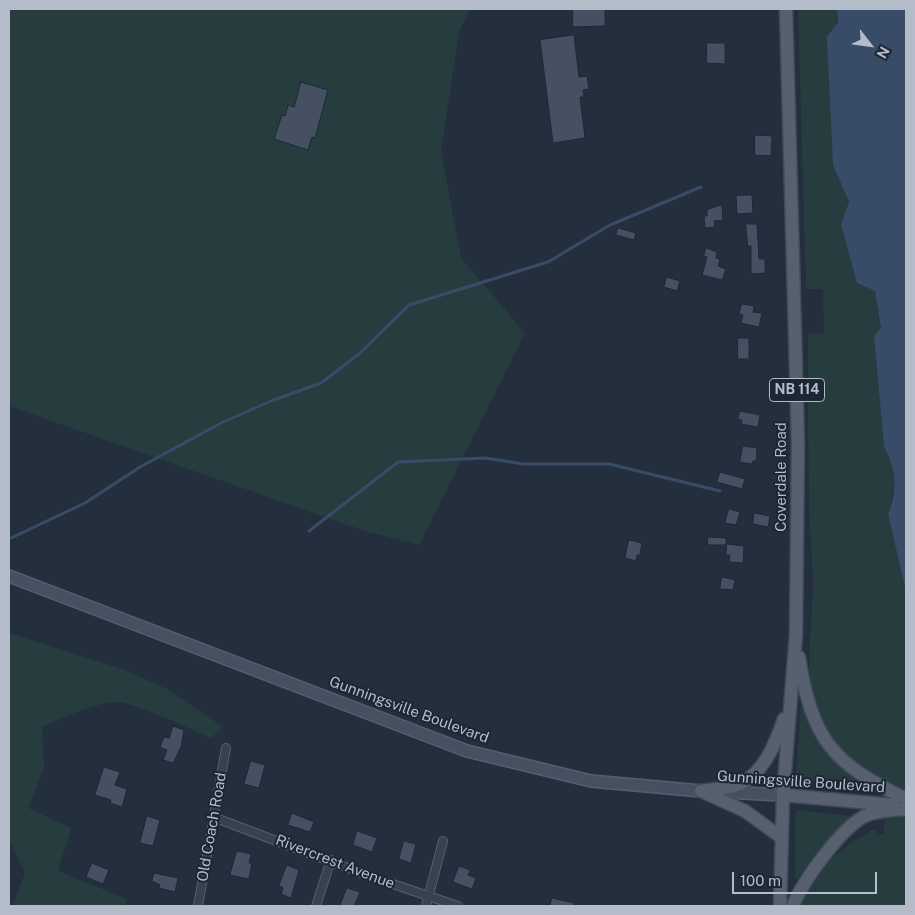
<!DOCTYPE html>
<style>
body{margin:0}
#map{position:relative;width:915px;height:915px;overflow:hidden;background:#242f3e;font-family:"Public Sans",sans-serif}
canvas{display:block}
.frame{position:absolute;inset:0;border:10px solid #b4bcc9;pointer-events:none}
.north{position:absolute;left:845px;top:20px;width:50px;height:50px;-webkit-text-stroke:4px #1d2633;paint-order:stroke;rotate:120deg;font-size:14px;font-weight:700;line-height:20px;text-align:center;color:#b4bcc9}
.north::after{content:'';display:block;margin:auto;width:18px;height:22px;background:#b4bcc9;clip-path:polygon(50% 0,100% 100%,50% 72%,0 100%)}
.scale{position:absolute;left:732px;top:872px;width:145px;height:22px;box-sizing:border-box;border:2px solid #b4bcc9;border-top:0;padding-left:6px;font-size:15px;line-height:18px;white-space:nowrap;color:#b4bcc9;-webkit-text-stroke:4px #1d2633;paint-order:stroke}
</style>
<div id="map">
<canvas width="915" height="915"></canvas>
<div class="frame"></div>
<div class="north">N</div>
<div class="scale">100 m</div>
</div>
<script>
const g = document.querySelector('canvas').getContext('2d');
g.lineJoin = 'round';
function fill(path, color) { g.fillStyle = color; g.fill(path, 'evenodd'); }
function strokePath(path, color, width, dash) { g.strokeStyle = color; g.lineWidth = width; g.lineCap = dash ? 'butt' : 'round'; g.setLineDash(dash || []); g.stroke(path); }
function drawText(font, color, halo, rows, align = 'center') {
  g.font = font + ' "Public Sans",sans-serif'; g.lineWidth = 4; g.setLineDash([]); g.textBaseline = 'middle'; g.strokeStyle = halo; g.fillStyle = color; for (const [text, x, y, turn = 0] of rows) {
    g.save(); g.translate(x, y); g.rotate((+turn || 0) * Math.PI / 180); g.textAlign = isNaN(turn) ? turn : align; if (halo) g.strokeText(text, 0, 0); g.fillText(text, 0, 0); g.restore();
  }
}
const green = new Path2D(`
 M9,9H470L459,32L441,151L461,258L525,333L419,545L365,531L9,406Z
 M798,9H837L833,165L849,202L841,224L875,291L881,328L874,336L884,447C896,468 897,492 888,514L906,592V906H800C815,870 841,845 876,829V836L884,833L886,782C857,766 833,747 820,717C802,676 812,631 813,589C813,558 809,528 809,498C808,443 808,388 808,334L824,333L823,289H806Z
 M9,633L122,669L167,689L223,727L211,738C193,730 131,700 114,702C89,705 65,717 42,727L44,767L28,808L71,828L58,871L127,899L125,906H12L25,873L9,840Z
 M801,702C817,737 828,759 860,781V784L798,781L796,778Z
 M798,810L851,816L797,879L795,878V813Z`);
const water = new Path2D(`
 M837,9H906V592L888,514C898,492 896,468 884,447L874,336L881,328L875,291L857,283L841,224L849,202L833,165L827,37L838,22Z`);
const stream = new Path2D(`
 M309,531L398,462L485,458L524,464H609L720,491
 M11,538L85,503L140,467L223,422L271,401L321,383L359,354L409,305L548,262L610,225L701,187`);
const building = new Path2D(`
 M573,9H605V26L573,27Z
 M574,35L579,77L587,76L589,89L583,90L584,97H580L585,138L553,143L540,40Z
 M707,43H725V64L707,63Z
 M301,82L328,90L315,138L312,137L308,150L274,139L282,115L285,116L288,105L294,107Z
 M755,135L772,136L771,156L755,155Z
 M752,195L753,213L737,214L736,196Z
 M722,205L723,220L714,221L715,227L705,228L704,216H707V210Z
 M746,224H757L759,259H765V273L751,274V246H748Z
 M618,228L636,233L634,240L616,235Z
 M706,248L717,252L716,258L720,259L718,266L726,269L722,280L702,275L707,257L704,256Z
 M667,277L680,281L677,291L664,287Z
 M742,304L754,306L753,312L762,313L759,327L741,323L743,315L739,314Z
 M738,338H749V359H738Z
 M740,411L760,415L758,427L741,424L742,420L738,419Z
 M743,446L757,448L756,461H753L752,464L740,462Z
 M720,472L745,479L742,489L717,482Z
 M729,509L740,512L736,525L725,523Z
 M754,513L770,516L768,527L753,524Z
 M708,537L726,538V545H708Z
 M629,540L642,543L640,555H637L636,561L625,558Z
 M727,544L744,546L743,563L729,562L730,555H726Z
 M722,577L735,580L733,590L720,589Z
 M173,726L184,730L181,747L173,763L163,760L167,750L160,747L164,737L169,738Z
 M251,761L265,765L259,788L244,784Z
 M104,767L120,772L115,785L127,789L122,807L110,803L111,800L95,795Z
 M292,813L314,822L310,832L288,825Z
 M147,816L160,820L153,846L140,843Z
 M357,831L377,838L372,852L353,845Z
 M404,841L416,844L411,863L399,859Z
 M237,851L251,854L249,863H252L249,879L230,875Z
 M92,863L109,870L103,884L86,877Z
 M287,865L299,870L291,898L281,894L283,888L279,886Z
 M459,866L470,870L468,875L476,878L472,889L453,882Z
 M154,873L178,878L175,892L159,888L160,885L152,881Z
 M347,888L360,892L354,906H340Z
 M552,898L574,903L573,906H550Z`);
const minor = new Path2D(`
 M213,817L369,876L458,906
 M198,906L226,748
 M316,906L331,860
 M426,906L443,841`);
const secondary = new Path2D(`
 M9,576L467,751L591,781L701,791L783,795`);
const primary = new Path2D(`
 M799,657C812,740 832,763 906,799
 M701,791C713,789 728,789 740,784C764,773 776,742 784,719
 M701,791L745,811L782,838
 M783,795L893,805
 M780,906L783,795L796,635L798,443L786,9
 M793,906C802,882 841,828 865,816C877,810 893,810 906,809`);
const shields = [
 [797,390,55]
];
const shieldNames = [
 ["NB 114",797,390]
];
const streetNames = [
 ["Coverdale Road",781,477,-90],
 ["Gunningsville Boulevard",409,710,20],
 ["Gunningsville Boulevard",801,782,4],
 ["Old Coach Road",212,827,-80],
 ["Rivercrest Avenue",335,862,21]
];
fill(green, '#263c3f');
fill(water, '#394c67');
strokePath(stream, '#394c67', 3);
fill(building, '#455162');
strokePath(building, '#1f2835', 1);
strokePath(minor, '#565f6c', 10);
strokePath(secondary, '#565f6c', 14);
strokePath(primary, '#414a57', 15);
strokePath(minor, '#38414e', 8);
strokePath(secondary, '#465061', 11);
strokePath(primary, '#56606e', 12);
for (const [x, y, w] of shields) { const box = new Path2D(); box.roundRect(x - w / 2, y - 11.5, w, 23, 4); g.fillStyle = '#1d2633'; g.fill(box); strokePath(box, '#b4bcc9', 1); }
drawText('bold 14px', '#b4bcc9', null, shieldNames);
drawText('15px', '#b4bcc9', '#1d2633', streetNames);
</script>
